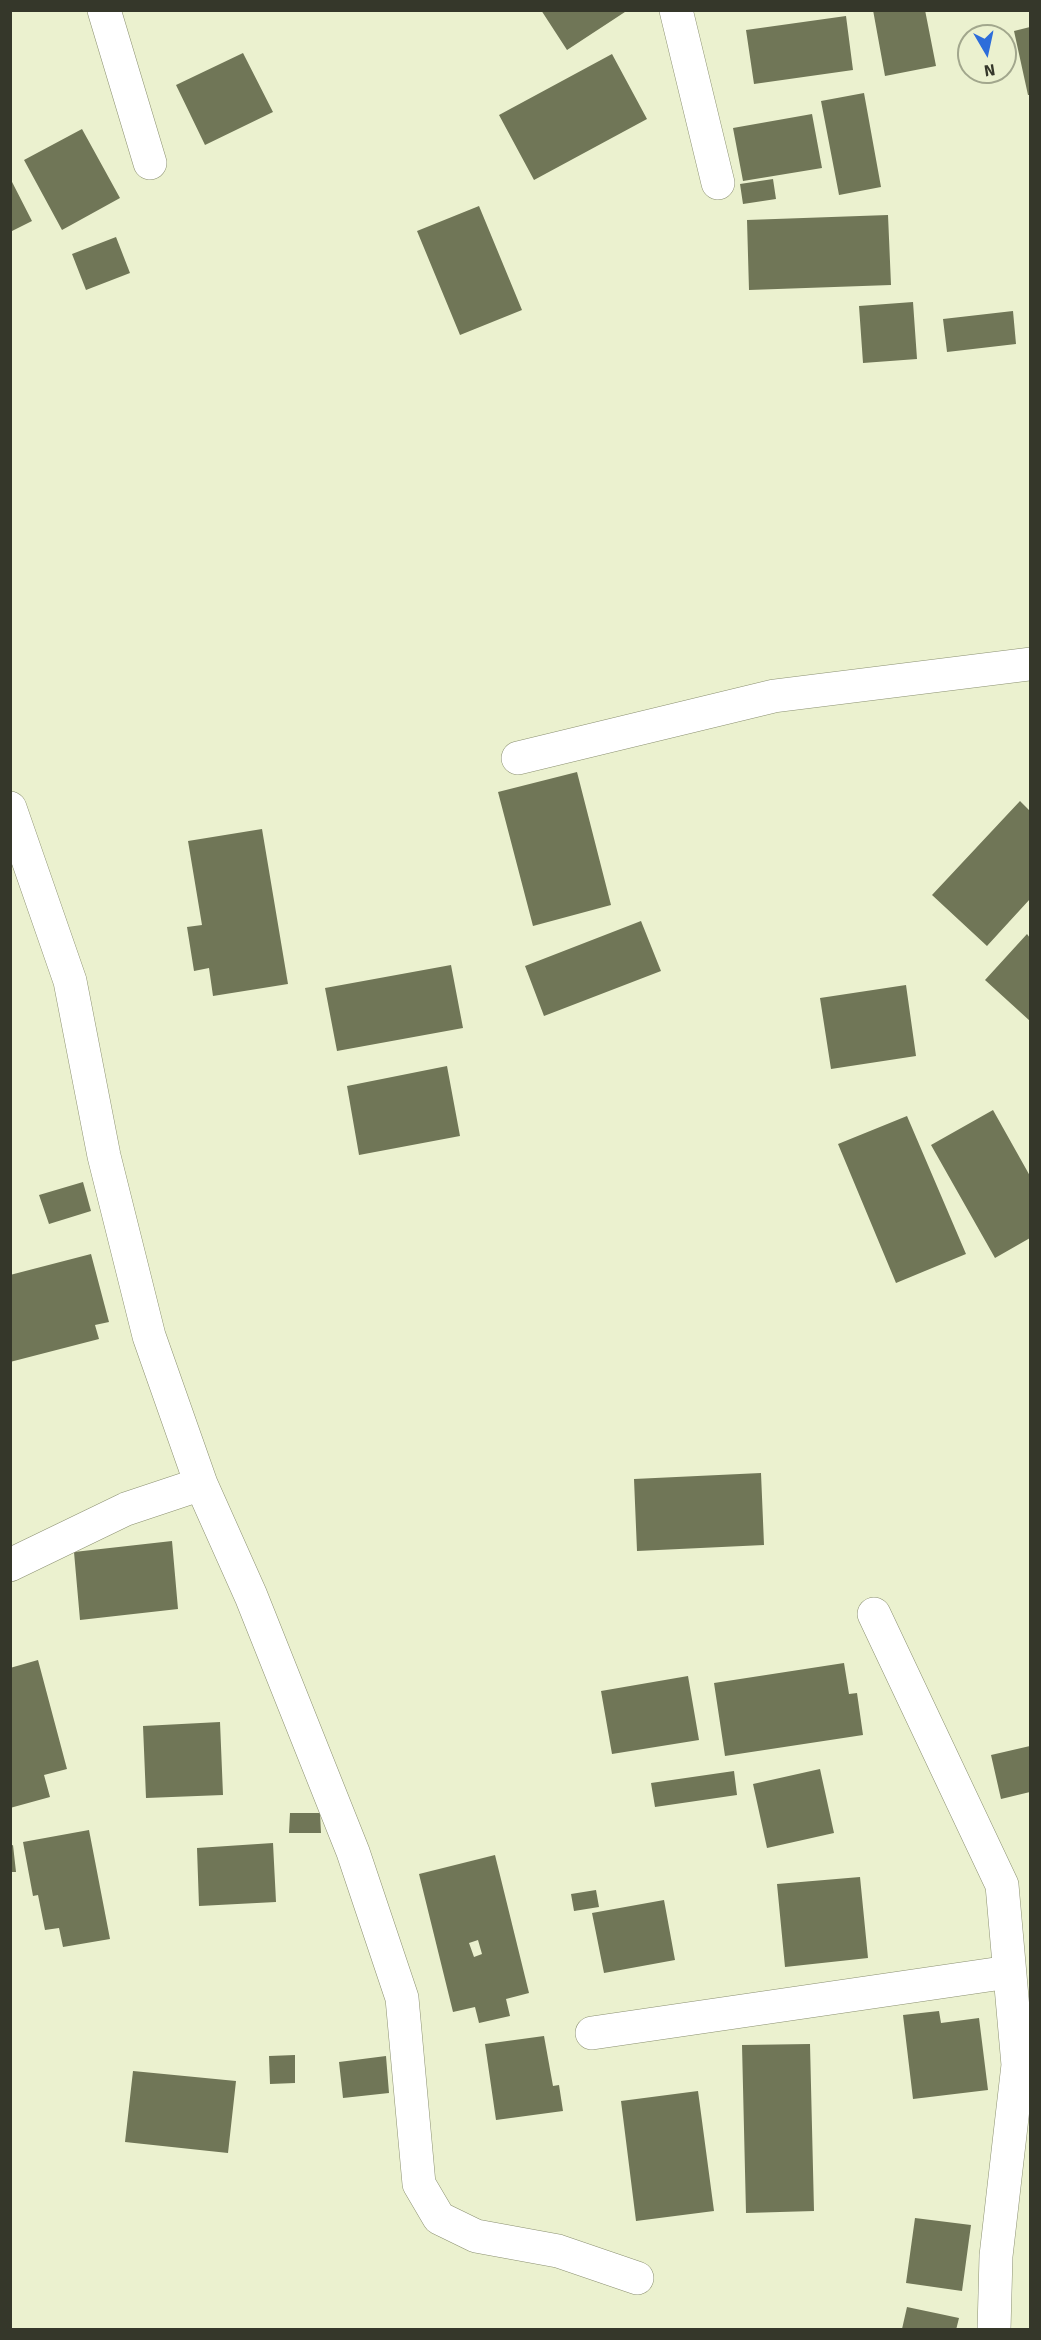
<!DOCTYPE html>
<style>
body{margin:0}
#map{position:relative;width:1041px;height:2340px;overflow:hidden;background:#ebf1cf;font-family:Signika,sans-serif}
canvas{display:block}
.frame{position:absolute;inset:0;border:12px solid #35372a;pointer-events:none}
.north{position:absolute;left:957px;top:24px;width:60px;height:60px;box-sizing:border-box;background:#ebf1cf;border:2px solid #a2a78d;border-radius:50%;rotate:171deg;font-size:16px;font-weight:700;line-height:24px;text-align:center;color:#35372a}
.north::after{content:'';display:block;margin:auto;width:21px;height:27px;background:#2d6dda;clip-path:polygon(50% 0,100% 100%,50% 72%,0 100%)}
</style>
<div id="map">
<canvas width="1041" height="2340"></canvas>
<div class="frame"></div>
<div class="north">N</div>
</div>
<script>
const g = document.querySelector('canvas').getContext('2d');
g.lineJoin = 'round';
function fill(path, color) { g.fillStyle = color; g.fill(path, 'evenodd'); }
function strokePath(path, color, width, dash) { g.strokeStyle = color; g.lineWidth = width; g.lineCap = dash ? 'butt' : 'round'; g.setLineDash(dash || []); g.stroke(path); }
const building = new Path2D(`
 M541,10H628L567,50Z
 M873,10H925L936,66L885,76Z
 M846,16L853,70L754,84L746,30Z
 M1030,27V95H1028L1014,31Z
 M243,53L273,112L205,145L176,85Z
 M612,54L647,119L534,180L499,115Z
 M864,93L881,187L839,195L821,101Z
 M812,114L822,168L743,181L733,128Z
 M82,129L120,198L62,230L24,160Z
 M10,178L32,221L10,232Z
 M773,179L776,199L743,204L740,184Z
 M479,206L522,310L460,335L417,231Z
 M888,215L891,285L749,290L747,220Z
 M116,237L130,273L86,290L72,254Z
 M913,302L917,359L863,363L859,306Z
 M1013,311L1016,344L947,352L943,319Z
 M577,772L611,905L533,926L498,792Z
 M1020,801L1030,811V899L987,946L932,895Z
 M262,829L288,984L213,996L209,968L194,971L187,927L202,925L188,841Z
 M641,921L661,971L544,1016L525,966Z
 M1027,934L1030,938V1021L985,980Z
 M451,965L463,1028L337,1051L325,988Z
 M906,985L916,1056L831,1069L820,998Z
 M447,1066L460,1136L359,1155L347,1086Z
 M993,1110L1030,1176V1238L995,1258L931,1145Z
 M907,1116L966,1254L896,1283L838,1144Z
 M83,1182L91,1211L49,1224L39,1195Z
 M91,1254L109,1322L95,1325L99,1339L10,1362V1275Z
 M761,1473L764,1545L637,1551L634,1479Z
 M172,1541L178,1609L80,1620L74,1552Z
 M38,1660L67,1769L44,1775L50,1797L10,1808V1668Z
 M844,1663L849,1694L857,1693L863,1735L725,1756L714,1683Z
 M688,1676L699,1740L612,1754L601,1691Z
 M220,1722L223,1795L146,1798L143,1726Z
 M1030,1746V1792L1001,1799L991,1755Z
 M820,1769L834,1833L767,1848L753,1784Z
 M734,1771L737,1795L655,1807L651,1783Z
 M290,1813H320L321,1833H289Z
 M89,1830L110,1939L63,1947L59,1928L45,1930L38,1895L33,1896L23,1842Z
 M273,1843L276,1902L199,1906L197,1848Z
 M13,1845L16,1872H10V1846Z
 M495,1855L529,1993L506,1999L510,2016L479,2023L475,2007L453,2012L419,1874ZM478,1940L482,1954L474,1957L469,1943Z
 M860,1877L868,1958L785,1967L777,1884Z
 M596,1890L599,1907L574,1911L571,1894Z
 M664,1900L675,1960L604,1973L592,1913Z
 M939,2011L941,2023L979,2018L988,2090L913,2099L903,2015Z
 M544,2036L553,2086L559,2085L563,2111L496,2120L485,2044Z
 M810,2044L814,2211L746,2213L742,2045Z
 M295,2055V2083L270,2084L269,2056Z
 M386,2056L389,2093L343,2098L339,2062Z
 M133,2071L236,2081L228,2153L125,2142Z
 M698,2091L714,2211L636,2221L621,2101Z
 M915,2218L971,2225L962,2291L906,2283Z
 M907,2307L959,2318L956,2330L902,2329Z`);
const minor = new Path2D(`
 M104,10L150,163
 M676,10L718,183
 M518,758L774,696L1030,664
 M10,808L70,981L104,1156L149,1336L201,1484L251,1596L353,1852L402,1998L419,2184L439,2218L476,2236L558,2251L637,2278
 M10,1565L126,1509L201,1484
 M874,1614L1002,1885L1018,2065L996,2256L994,2330
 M592,2033L1009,1972`);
fill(building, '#707657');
strokePath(minor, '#8b9071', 34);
strokePath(minor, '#fff', 33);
</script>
